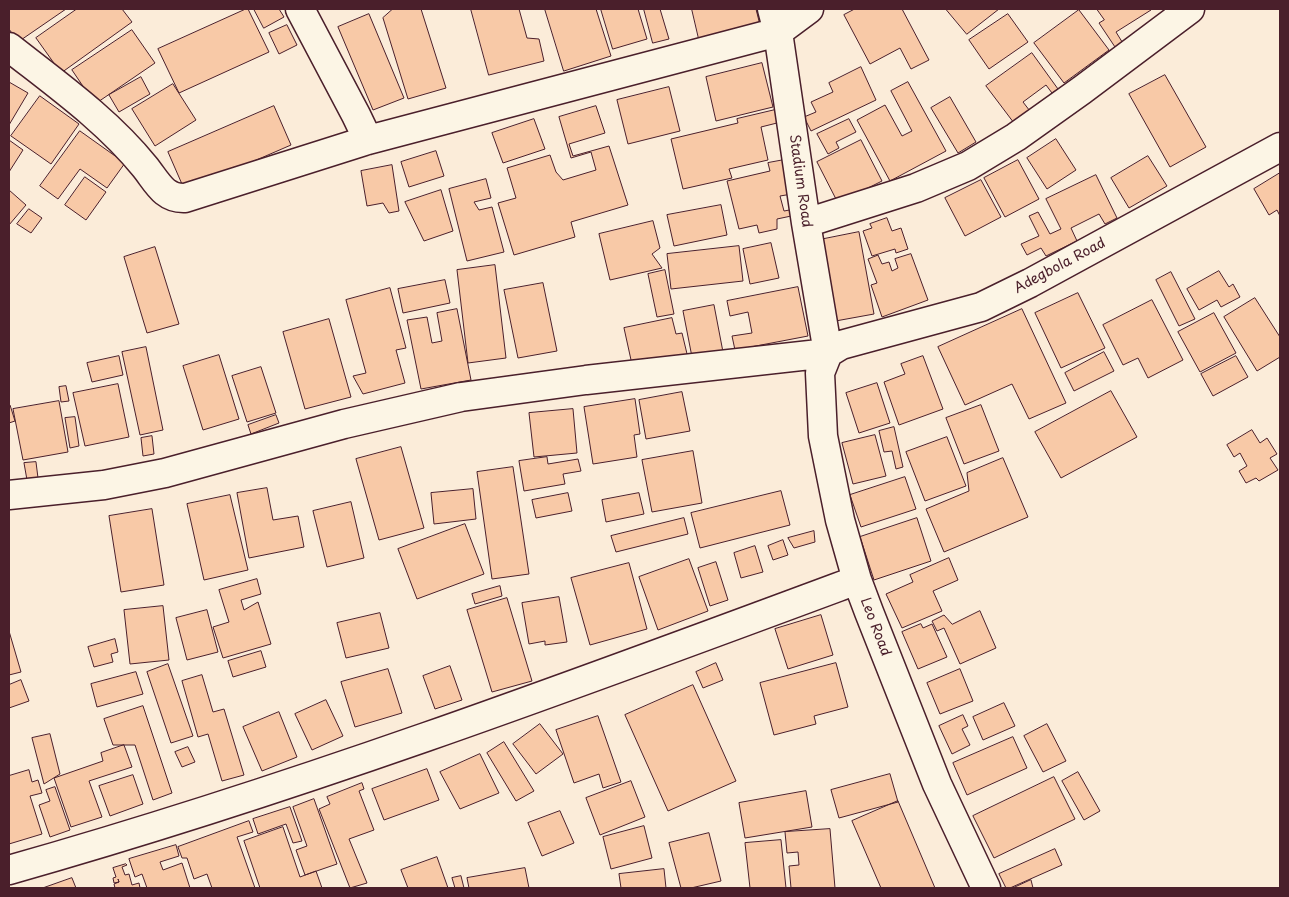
<!DOCTYPE html>
<style>
body{margin:0}
#map{position:relative;width:1289px;height:897px;overflow:hidden;background:#fbecd9;font-family:"Playpen Sans",sans-serif}
canvas{display:block}
.frame{position:absolute;inset:0;border:10px solid #4a1f2b;pointer-events:none}
</style>
<div id="map">
<canvas width="1289" height="897"></canvas>
<div class="frame"></div>
</div>
<script>
const g = document.querySelector('canvas').getContext('2d');
g.lineJoin = 'round';
function fill(path, color) { g.fillStyle = color; g.fill(path, 'evenodd'); }
function strokePath(path, color, width, dash) { g.strokeStyle = color; g.lineWidth = width; g.lineCap = dash ? 'butt' : 'round'; g.setLineDash(dash || []); g.stroke(path); }
function drawText(font, color, halo, rows, align = 'center') {
  g.font = font + ' "Playpen Sans",sans-serif'; g.lineWidth = 4; g.setLineDash([]); g.textBaseline = 'middle'; g.strokeStyle = halo; g.fillStyle = color; for (const [text, x, y, turn = 0] of rows) {
    g.save(); g.translate(x, y); g.rotate((+turn || 0) * Math.PI / 180); g.textAlign = isNaN(turn) ? turn : align; if (halo) g.strokeText(text, 0, 0); g.fillText(text, 0, 0); g.restore();
  }
}
const building = new Path2D(`
 M9,9H66L18,42L9,29Z
 M77,9H122L132,22L61,73L36,38Z
 M246,9H248L269,52L179,93L158,49Z
 M254,9H279L284,17L264,28Z
 M393,9H421L446,88L408,99L383,18Z
 M471,9H519L527,38L539,39L544,61L489,75Z
 M545,9H596L611,56L564,71Z
 M601,9H638L647,39L613,49Z
 M644,9H660L669,39L653,43Z
 M692,9H756L760,25L699,39Z
 M855,9H902L929,60L911,69L900,48L870,64L844,15Z
 M946,9H999L967,34Z
 M1097,9H1151V10L1116,32L1124,45L1117,50L1099,23L1104,20Z
 M1079,10L1109,50L1064,83L1034,43Z
 M369,14L404,98L373,110L338,27Z
 M1008,14L1028,42L989,69L969,40Z
 M287,25L297,45L279,54L269,33Z
 M132,30L155,63L95,104L72,70Z
 M1032,53L1058,89L1052,93L1046,85L1023,102L1033,115L1017,127L986,86Z
 M762,63L773,107L716,121L706,77Z
 M861,67L876,100L811,131L804,117L816,112L811,102L833,92L829,83Z
 M1165,75L1206,147L1170,167L1129,94Z
 M141,77L150,94L119,112L109,95Z
 M9,82L28,93L9,125Z
 M908,82L946,151L890,181L857,120L885,105L902,136L912,131L891,91Z
 M173,84L196,120L155,146L132,109Z
 M669,87L680,131L628,144L617,100Z
 M40,96L79,124L51,164L11,136Z
 M950,97L976,142L958,153L931,108Z
 M274,106L291,145L185,191L168,152Z
 M596,106L605,133L569,144L573,156L609,146L628,205L571,222L575,237L514,255L498,203L516,198L507,168L550,155L556,172L563,180L596,170L591,152L571,158L559,117Z
 M775,110L777,123L761,127L768,160L729,169L732,178L683,189L671,139L738,123L737,119Z
 M534,119L545,149L503,163L492,133Z
 M849,119L856,132L836,142L839,148L828,154L817,134Z
 M80,131L125,163L107,188L80,169L58,199L40,186Z
 M1056,139L1076,170L1047,189L1027,158Z
 M9,140L23,150L9,172Z
 M861,140L882,181L838,203L817,162Z
 M436,151L444,176L409,187L401,162Z
 M1148,156L1167,186L1129,208L1111,178Z
 M784,160L792,194L780,196L784,211L795,209L796,215L777,219V229L759,233L757,225L739,229L727,181L770,171L768,163Z
 M1018,160L1039,199L1005,217L984,178Z
 M392,165L399,211L389,213L383,203L367,206L361,171Z
 M1280,173V216L1277,210L1269,215L1254,189Z
 M1096,175L1117,218L1105,224L1099,214L1071,228L1077,241L1046,256L1041,248L1027,255L1021,244L1039,236L1029,216L1038,212L1050,234L1061,229L1046,199Z
 M85,177L106,192L86,220L65,205Z
 M486,179L491,198L474,202L479,210L492,207L504,252L467,261L449,189Z
 M981,180L1001,217L965,236L945,198Z
 M9,190L26,205L9,225Z
 M441,190L453,231L424,241L405,202Z
 M721,205L727,235L674,246L667,215Z
 M29,209L42,218L31,233L17,224Z
 M887,218L892,231L901,228L908,249L896,253L895,249L872,256L863,231L872,228L870,224Z
 M653,221L660,248L652,254L662,268L610,280L599,234Z
 M859,232L874,314L830,322L814,241Z
 M771,243L779,278L750,284L743,249Z
 M739,246L743,281L671,289L667,254Z
 M155,247L179,324L147,333L124,257Z
 M911,254L928,300L882,317L871,285L877,283L868,259L878,255L882,264L889,262L892,271L898,268L895,259Z
 M495,265L506,358L468,363L457,270Z
 M665,270L674,314L657,317L648,274Z
 M1219,271L1229,287L1233,284L1240,297L1221,307L1217,300L1199,310L1187,289Z
 M1171,272L1195,319L1179,326L1156,280Z
 M445,280L450,303L403,313L398,289Z
 M543,283L557,351L518,358L504,290Z
 M798,287L808,336L735,350L732,336L752,333L748,312L730,316L727,301Z
 M390,288L406,348L396,350L405,383L363,394L353,376L366,373L346,300Z
 M1078,293L1105,348L1061,368L1035,313Z
 M1255,298L1280,337V357L1257,371L1224,317Z
 M1152,300L1183,360L1148,378L1138,358L1123,365L1103,325Z
 M714,305L723,352L692,357L683,311Z
 M457,309L471,380L421,389L407,320L427,317L432,343L442,341L437,313Z
 M1022,309L1066,403L1029,419L1012,384L965,405L938,347Z
 M1214,313L1236,353L1200,372L1178,332Z
 M672,318L676,334L682,333L688,358L633,369L624,328Z
 M329,319L351,397L305,409L283,332Z
 M146,347L163,430L140,435L122,352Z
 M1104,352L1114,371L1074,391L1065,373Z
 M219,355L239,419L203,430L183,366Z
 M119,356L123,375L92,382L87,363Z
 M923,356L943,409L899,425L884,382L905,374L901,364Z
 M1236,356L1248,377L1213,396L1201,374Z
 M261,367L276,413L247,422L232,376Z
 M877,383L890,423L859,433L846,393Z
 M118,384L129,437L85,446L73,393Z
 M66,386L69,401L61,402L59,387Z
 M1111,391L1137,437L1061,478L1035,432Z
 M682,392L690,431L646,439L639,400Z
 M635,399L640,434L634,435L637,457L593,464L584,407Z
 M59,401L68,452L23,460L13,409Z
 M9,405H10L15,421L9,423Z
 M981,405L999,451L964,464L946,418Z
 M573,409L577,453L534,457L529,413Z
 M276,415L279,423L251,434L248,425Z
 M75,417L79,446L70,448L65,418Z
 M894,427L903,467L896,469L892,451L884,452L879,431Z
 M1252,430L1260,443L1267,438L1277,454L1270,458L1278,470L1259,481L1256,478L1246,483L1239,471L1247,466L1240,453L1234,457L1227,445Z
 M875,435L886,476L853,484L842,443Z
 M152,436L154,454L143,456L141,438Z
 M947,437L966,486L925,501L906,452Z
 M401,447L424,528L379,540L356,459Z
 M693,451L702,503L652,512L642,460Z
 M547,457L548,464L578,459L581,471L563,474L565,484L524,491L519,461Z
 M1003,458L1028,517L944,552L926,509L969,491L967,473Z
 M36,462L38,478L27,480L24,463Z
 M513,467L529,574L492,579L477,472Z
 M905,477L916,509L861,527L850,495Z
 M267,488L273,520L298,516L304,547L249,558L237,493Z
 M473,489L476,519L434,524L431,493Z
 M781,491L790,525L700,548L691,513Z
 M568,493L572,511L536,518L532,500Z
 M639,493L644,514L606,522L602,500Z
 M230,495L248,570L204,580L187,504Z
 M351,502L364,558L327,567L313,511Z
 M152,509L164,585L121,592L109,516Z
 M684,518L688,534L616,552L611,536Z
 M917,518L931,561L874,580L860,537Z
 M465,524L484,574L417,599L398,549Z
 M814,531L815,542L794,548L788,538Z
 M783,540L788,555L773,560L768,546Z
 M755,546L763,572L741,578L734,553Z
 M949,558L958,580L933,591L942,611L902,628L886,594L913,582L910,575Z
 M689,559L708,611L658,630L639,577Z
 M716,562L728,600L710,606L698,568Z
 M629,563L647,629L590,645L571,578Z
 M257,579L261,594L241,600L244,610L258,602L271,644L223,658L213,627L229,622L219,590Z
 M500,586L502,596L475,604L472,594Z
 M559,597L567,642L545,645V641L529,644L522,603Z
 M507,598L532,681L492,692L467,610Z
 M163,606L169,660L130,664L124,610Z
 M207,610L218,652L187,660L176,618Z
 M980,611L996,648L960,664L944,628L937,631L932,621L944,615L952,624Z
 M380,613L389,648L346,658L337,623Z
 M821,615L833,655L788,669L775,629Z
 M921,624L923,628L932,624L947,657L918,669L902,632Z
 M9,631L21,672L9,675Z
 M115,639L118,652L111,654L113,662L94,667L88,647Z
 M261,651L266,667L233,677L228,661Z
 M716,663L723,680L703,688L696,672Z
 M836,663L848,707L814,716L816,724L774,735L760,683Z
 M168,664L193,736L171,743L147,672Z
 M450,666L462,700L435,709L423,676Z
 M388,669L402,713L355,727L341,682Z
 M960,669L973,701L940,714L927,683Z
 M136,672L143,694L97,707L91,684Z
 M202,675L213,712L224,709L244,775L222,781L208,734L198,737L182,681Z
 M21,680L29,701L9,708V685Z
 M693,685L736,781L668,811L625,715Z
 M326,700L343,736L312,750L295,714Z
 M1004,703L1015,726L983,740L973,717Z
 M143,706L172,793L153,800L135,745H113L104,719Z
 M279,712L297,757L262,771L243,727Z
 M963,715L968,726L962,729L970,745L952,754L939,726Z
 M598,716L621,782L603,788L599,774L574,783L556,730Z
 M540,724L563,754L536,774L513,744Z
 M1047,724L1066,761L1043,772L1024,736Z
 M50,734L60,774L44,784L32,738Z
 M1013,737L1027,768L967,795L953,763Z
 M504,742L534,791L516,801L487,753Z
 M124,745L132,767L89,781L102,817L71,827L54,778L103,761L101,753Z
 M188,747L195,762L182,767L175,752Z
 M480,754L499,793L460,809L440,772Z
 M427,769L439,800L384,820L372,789Z
 M29,770L32,782L38,780L42,793L30,796L42,834L9,844V776Z
 M1078,772L1100,811L1084,820L1062,781Z
 M890,774L898,802L839,818L831,790Z
 M133,775L143,804L110,816L99,786Z
 M1054,777L1075,819L994,858L973,816Z
 M631,781L645,817L600,835L586,798Z
 M362,783L364,789L359,791L374,830L349,839L367,883L350,888L319,809L330,804L327,797Z
 M55,787L70,830L50,837L39,805L50,801L46,790Z
 M806,791L812,827L745,838L739,803Z
 M314,799L337,864L305,875L296,850L307,846L293,807Z
 M898,801L935,888H881L852,821Z
 M290,807L302,841L293,843L286,824L258,834L253,819Z
 M560,811L574,843L542,856L528,823Z
 M249,821L253,832L237,837L255,888H212L207,874L194,879L187,858H182L178,847Z
 M644,826L652,858L611,869L603,837Z
 M283,827L300,877L316,871L322,888H260L244,841Z
 M830,829L835,888H791L789,866L799,865L798,852L787,853L785,832Z
 M709,833L721,881L691,888H681L669,843Z
 M781,840L786,888H750L745,843Z
 M176,845L179,856L160,862L163,870L182,863L190,888H147L142,874L135,877L129,859Z
 M1055,849L1062,865L1010,888H1006L999,874Z
 M437,857L448,888H408L401,870Z
 M126,864L127,865L122,867L125,875L129,874L132,885L139,883L140,888H115L114,884L119,882L118,879L119,882L114,883L113,878L116,877L113,868Z
 M525,868L529,888H469L467,878Z
 M664,869L666,888H621L619,874Z
 M461,876L464,888H455L452,878Z
 M72,878L76,888H43Z
 M1031,880L1033,888H1013Z`);
const minor = new Path2D(`
 M300,9L356,115L368,140
 M772,9L778,32L806,223L828,353L820,373L823,436L840,520L857,580L869,612L937,784L986,888
 M9,47C56,84 107,120 145,167C157,182 164,199 185,198L368,140L778,32L809,9
 M806,223L916,188L968,166L1016,137L1082,90L1190,9
 M9,495L104,485L165,473L344,424L461,397L586,380L828,353L841,345L981,307L1030,283L1280,147
 M9,870C296,789 577,684 857,580`);
const streetNames = [
 ["Stadium Road",800,181,82],
 ["Adegbola Road",1060,266,-28],
 ["Leo Road",875,627,69]
];
fill(building, '#f8c9a7');
strokePath(building, '#4a1f2b', 1);
strokePath(minor, '#4a1f2b', 31);
strokePath(minor, '#fcf5e5', 28);
drawText('14px', '#4a1f2b', '#fcf5e5', streetNames);
</script>
